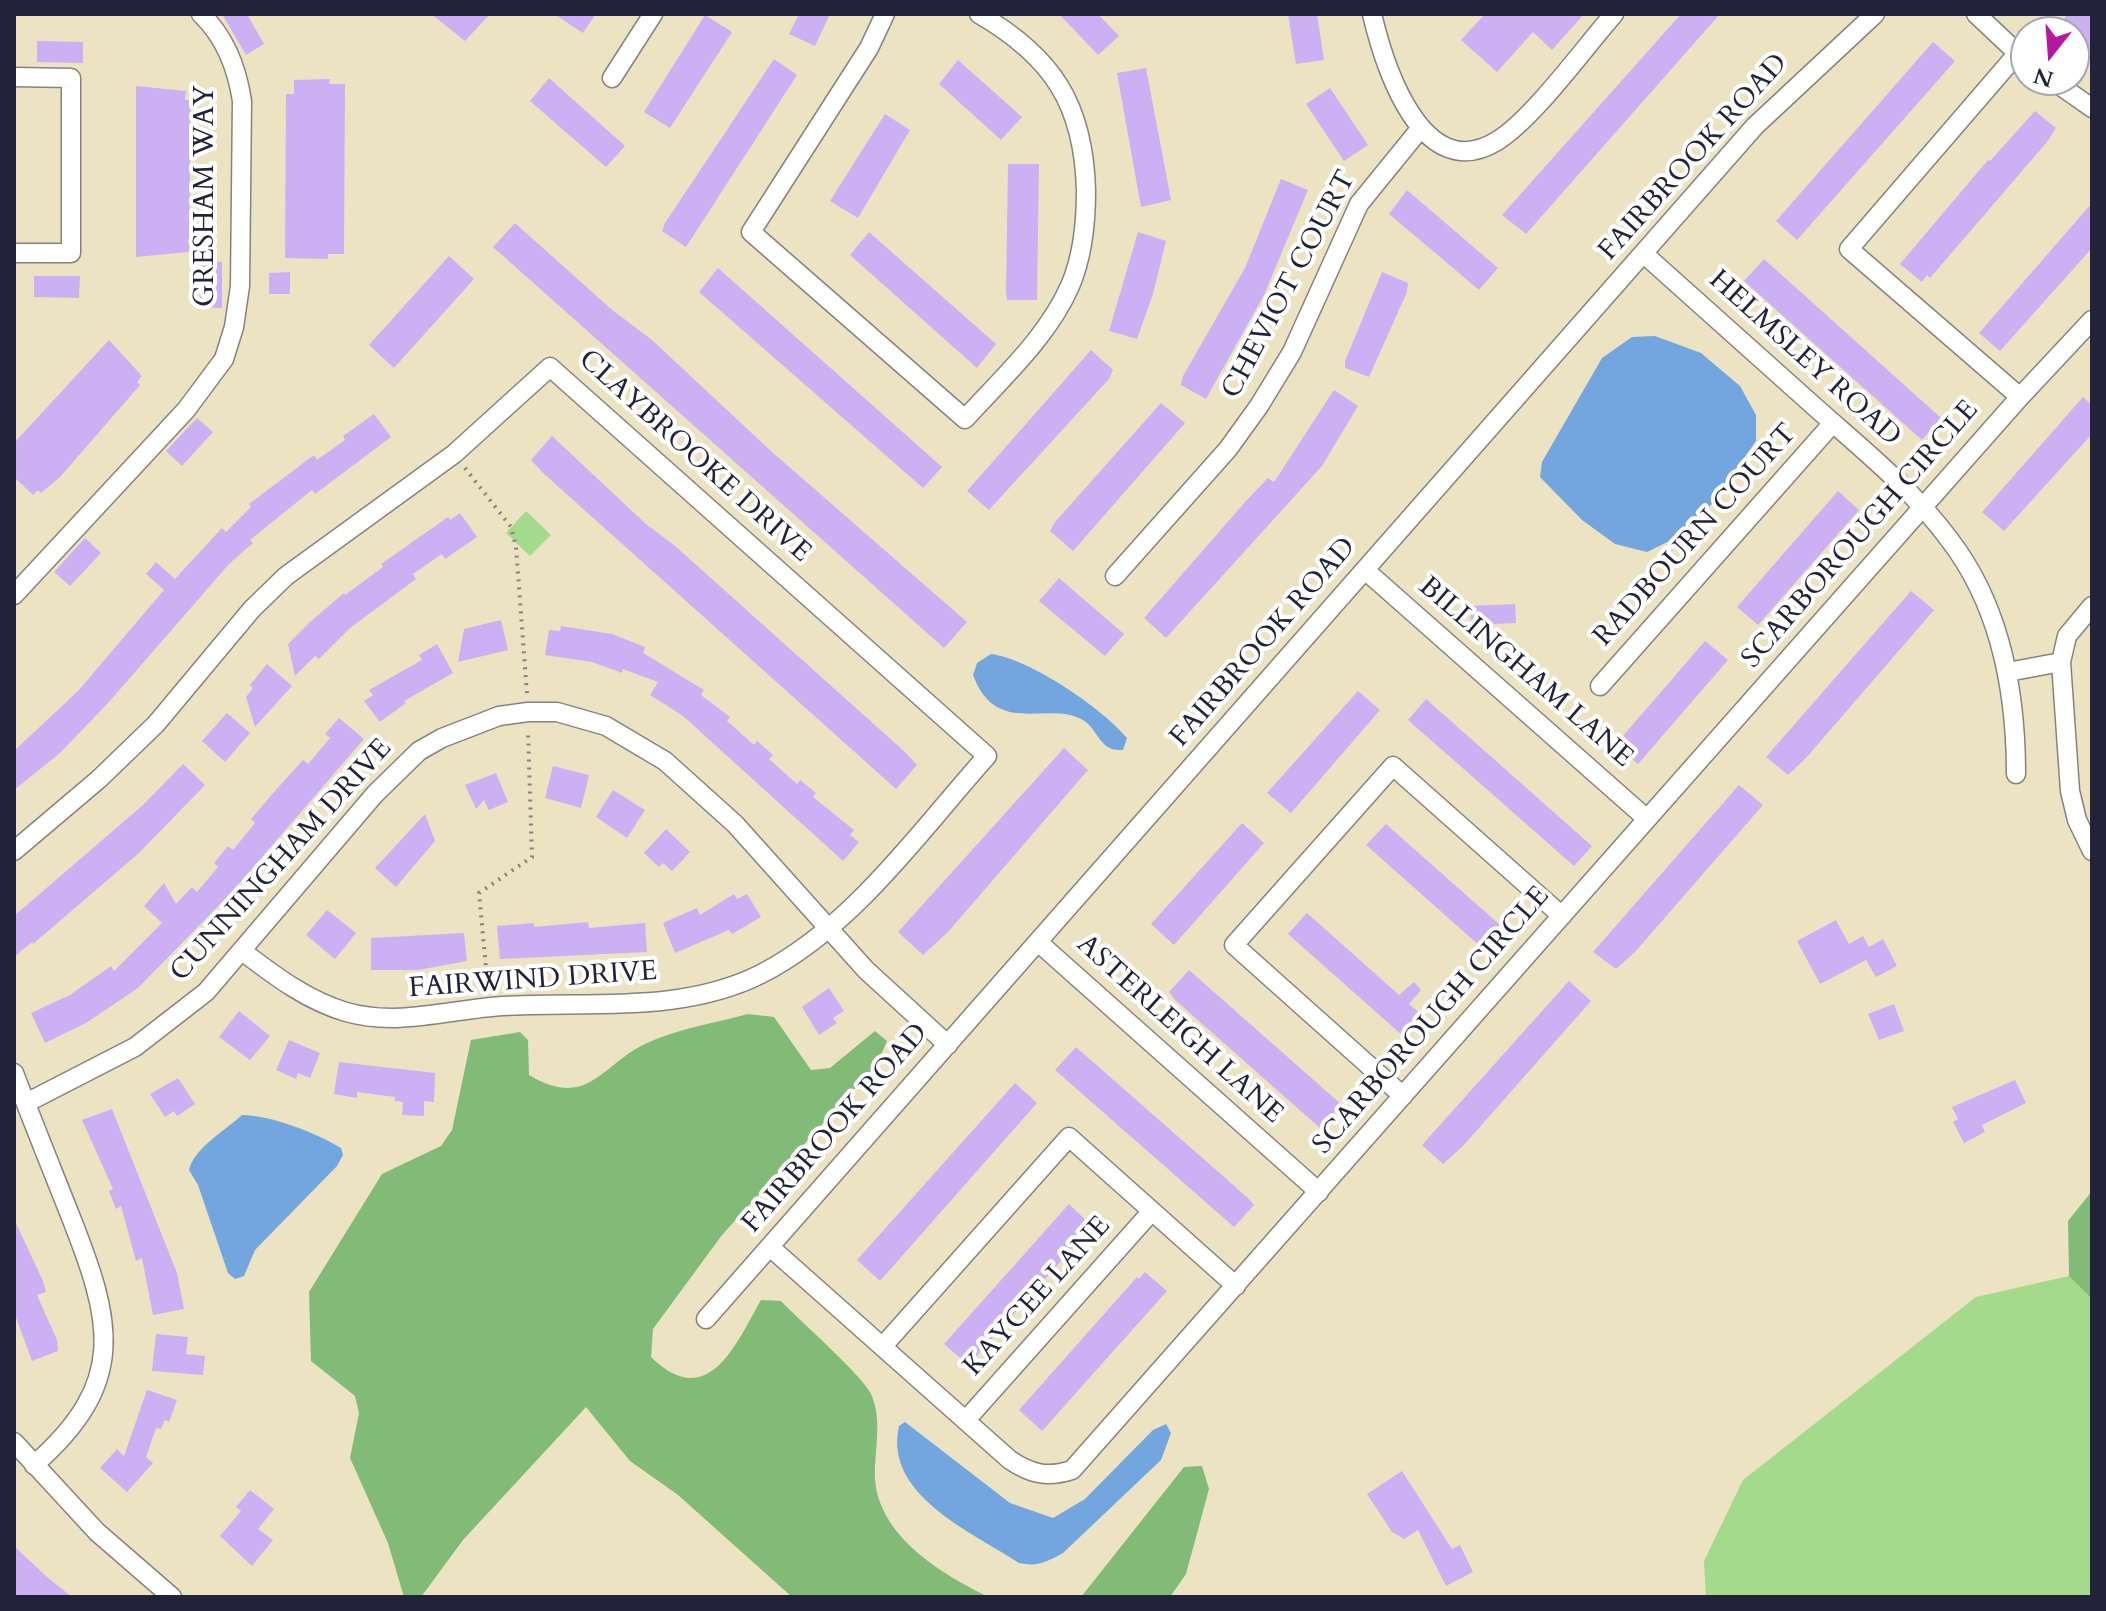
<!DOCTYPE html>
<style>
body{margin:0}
#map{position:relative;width:2106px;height:1611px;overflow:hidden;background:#ece3c3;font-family:Cardo,serif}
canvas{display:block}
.frame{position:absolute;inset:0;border:16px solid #22223b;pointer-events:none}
.north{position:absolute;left:2010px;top:16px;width:80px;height:80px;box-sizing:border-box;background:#fff;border:2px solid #a7a7b1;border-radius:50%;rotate:197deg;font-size:22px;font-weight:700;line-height:32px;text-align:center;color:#22223b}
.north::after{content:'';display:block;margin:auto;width:28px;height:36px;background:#b5179e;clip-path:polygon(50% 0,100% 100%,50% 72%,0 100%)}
</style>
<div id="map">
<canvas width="2106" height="1611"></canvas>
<div class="frame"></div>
<div class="north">N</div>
</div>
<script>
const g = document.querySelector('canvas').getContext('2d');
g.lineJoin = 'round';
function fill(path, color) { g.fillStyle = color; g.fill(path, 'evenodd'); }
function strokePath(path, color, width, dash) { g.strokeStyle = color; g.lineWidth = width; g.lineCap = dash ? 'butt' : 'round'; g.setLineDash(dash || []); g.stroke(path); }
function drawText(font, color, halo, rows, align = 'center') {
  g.font = font + ' Cardo,serif'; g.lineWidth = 8; g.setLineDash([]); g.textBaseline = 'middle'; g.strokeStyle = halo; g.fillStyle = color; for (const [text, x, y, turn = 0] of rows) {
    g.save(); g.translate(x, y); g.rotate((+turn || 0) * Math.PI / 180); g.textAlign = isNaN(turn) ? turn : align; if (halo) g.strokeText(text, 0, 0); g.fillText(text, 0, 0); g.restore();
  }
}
const green = new Path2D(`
 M526,511L551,535L530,556L506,533Z
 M2069,1276L2092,1299V1597H1706L1704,1561L1743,1480L1976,1297Z`);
const forest = new Path2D(`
 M748,1014L774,1017L811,1070L830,1068L875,1031L887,1041L877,1064L722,1235L653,1329L651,1357C708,1413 736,1344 761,1300L781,1301C799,1320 862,1375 871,1394C883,1420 874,1451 875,1479C879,1537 943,1575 989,1597H792L678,1495L630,1461L586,1407L463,1540L421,1597H404L388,1543L350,1458L359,1413L355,1396L311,1361L309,1292L382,1174L441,1146L452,1130L471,1040L520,1032L528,1040L529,1075C588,1110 601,1065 645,1044C676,1029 715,1023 748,1014Z
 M2092,1191V1299L2069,1276L2068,1221Z
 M1202,1466L1209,1489L1186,1574L1170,1597H1081L1184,1467Z`);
const water = new Path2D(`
 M1655,336L1701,353L1740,386L1756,415V441L1694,529L1647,552L1615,544L1582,520L1540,477L1542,462L1602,358L1632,337Z
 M991,654C1030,659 1102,708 1127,738L1123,750C1098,752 1099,728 1081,719C1046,701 996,737 973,675L977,663Z
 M242,1115C273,1116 314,1132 341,1148L343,1155L337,1166L255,1250L244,1276L235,1279L228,1273L198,1185L189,1170C194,1148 226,1130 242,1115Z
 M905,1422L1010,1503L1053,1518L1085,1499L1153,1430L1166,1424L1171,1433L1161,1460L1063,1553C1047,1562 1037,1567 1019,1563C972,1532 883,1495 899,1426Z`);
const building = new Path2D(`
 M222,14H247L264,44L246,55Z
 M431,14H490L465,41Z
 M554,14H596L583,33Z
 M799,14H830L815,46L789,34Z
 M1059,14H1098L1119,36L1098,55Z
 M1288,14H1317L1324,60L1296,64Z
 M1485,14H1584L1552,50L1533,32L1497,72L1461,40Z
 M1681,14H1720L1526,234L1502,215Z
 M2067,14H2092V52L2074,40V32L2058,28Z
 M705,15L732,32L670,128L644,112Z
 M37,41L83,42V63L37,62Z
 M1933,42L1955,61L1797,240L1776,221Z
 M774,59L797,75L686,247L662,231L665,223Z
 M958,60L1022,117L1001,140L939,84Z
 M1146,68L1171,200L1141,207L1117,73Z
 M549,78L625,146L606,167L530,101Z
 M330,79L329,84H345L344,254H328V259L285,258L286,94H294V80Z
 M136,86L186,91L185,100H191L189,252L136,257Z
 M1330,88L1368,145L1344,161L1306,104Z
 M2035,111L2056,128L2047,142L1930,278L1927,275L1922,282L1900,264L1988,160L1990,161Z
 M885,114L910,130L858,218L830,201Z
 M1008,164H1039L1037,300H1007L1006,291Z
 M1281,179L1308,190L1264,295L1206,399L1181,385L1183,376L1245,268Z
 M1407,190L1498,268L1479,290L1389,214Z
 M2092,203V248L2000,351L1979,333Z
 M515,223L611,309L652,340L772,452L967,622L944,648L493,247Z
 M869,232L996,344L977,368L850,255Z
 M1138,232L1166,241L1153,294L1137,339L1109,331Z
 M449,256L474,279L394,368L369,345Z
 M1764,259L1941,418L1922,440L1744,281Z
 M201,261L222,262V308L200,307Z
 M718,268L942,467L923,488L699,292Z
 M290,272V294H269V273Z
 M1382,272L1408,283L1407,292L1369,377L1345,368V361Z
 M34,276H80L79,298L34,297Z
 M109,340L142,376L137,382L140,385L60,477L41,493L38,490L33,495L14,477V443Z
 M1091,350L1113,370L1109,379L989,510L967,491Z
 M1334,390L1358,406L1322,466L1166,638L1144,618L1245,502L1268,478L1274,482Z
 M2083,397L2092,405V434L2004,531L1982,512Z
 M1161,403L1185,423L1073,551L1050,531L1055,522Z
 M374,414L391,437L315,494L312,490L250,540L253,543L229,564L109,702L60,753L14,790V751L78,691L164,590L146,574L156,562L175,579L222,528L226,532L251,507L249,504L314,455L317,460L345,440L343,436Z
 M197,418L213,432L182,466L166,451Z
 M552,436L647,525L674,545L905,752L917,765L896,789L543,473L531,460Z
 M1838,491L1859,510L1758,625L1737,607Z
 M460,513L477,537L445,559L442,554L413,574L416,579L350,628L319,659L315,656L295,676L288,644L310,622L344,593L345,595L383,567L381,564L448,517L450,520Z
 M85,538L101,553L70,586L54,572Z
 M1059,578L1124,634L1105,656L1039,601Z
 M1911,591L1934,610L1806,758L1788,775L1766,757Z
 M1515,604L1516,623L1471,625L1470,606Z
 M501,620L508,650L458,662L464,629Z
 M561,626L612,634L645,647L643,653L704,690L701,695L730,717L727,721L754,745L757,741L773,755L769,759L797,784L800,780L816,793L813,797L854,830L850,835L859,842L843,861L683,716L650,695L658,682L623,669L622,673L592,662L545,655L549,630L560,631Z
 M1705,641L1728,660L1638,764L1616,744Z
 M437,644L453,673L404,701L406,703L380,722L364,701L373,695L369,690L422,660L419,655Z
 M267,664L292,686L255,727L246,697L253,688L250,685Z
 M1358,691L1380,710L1291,813L1267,793Z
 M1426,699L1592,846L1574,866L1408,720Z
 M227,713L250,733L225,762L202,741Z
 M339,718L364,739L231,893L138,988L86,1023L45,1043L31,1013L70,995L111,966L114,971L162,923L144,906L164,883L176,904L192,887L197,892L218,867L214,863L228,846L233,850L255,823L251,819L274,792L303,760L308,764L330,738L325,734Z
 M1064,748L1088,770L948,932L923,955L898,932Z
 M183,764L205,785L139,853L33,944L32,942L14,957V916L143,805Z
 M553,766L589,775L581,808L545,798Z
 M496,773L508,802L489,810L484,800L476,809L465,785Z
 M1739,785L1763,805L1635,952L1616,969L1593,952Z
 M613,790L645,810L627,838L596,817Z
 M425,814L435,841L396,887L375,868Z
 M1242,823L1264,843L1174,945L1151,924Z
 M1386,824L1500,925L1481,947L1366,845Z
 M666,829L690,852L672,871L663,863L659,867L644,853Z
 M734,894L737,899L747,894L761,917L732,934L729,930L675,953L663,923L697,908L700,915Z
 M327,910L356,933L335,959L306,935Z
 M1307,913L1399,995L1414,982L1421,990L1409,1004L1422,1015L1403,1036L1288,934Z
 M1836,920L1849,944L1863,936L1869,947L1883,939L1897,966L1876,977L1866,960L1820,984L1797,941Z
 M588,922L589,928L645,923L647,952L500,959L497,926L534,923V927Z
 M464,933L467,961L418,970H371V938Z
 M1189,970L1342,1105L1320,1128L1174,999L1169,992Z
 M1569,981L1591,1001L1463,1146L1443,1164L1422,1145Z
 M829,988L844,1011L833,1018L837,1023L819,1035L802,1007Z
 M1894,1004L1904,1031L1879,1040L1868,1014Z
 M239,1011L270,1036L250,1060L219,1037Z
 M289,1040L320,1053L310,1078L298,1073L296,1079L276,1070Z
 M1076,1047L1248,1198L1254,1205L1234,1227L1055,1070Z
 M339,1062L435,1073L434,1102L424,1101V1116L402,1115L403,1102L395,1101V1097L357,1092V1098L334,1094Z
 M178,1078L195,1104L177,1116L174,1111L165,1117L150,1094Z
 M2015,1080L2026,1103L1982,1125L1985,1132L1964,1143L1953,1122L1958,1119L1952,1107Z
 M1015,1083L1037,1103L880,1281L857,1260Z
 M112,1109L177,1273L184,1309L153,1315L142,1258L136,1261L121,1206L116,1209L109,1191L113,1189L82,1120Z
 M1069,1204L1092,1226L974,1359L971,1356L966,1363L944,1344Z
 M14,1219L43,1281L46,1292L37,1295L57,1340L58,1351L32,1361L14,1312Z
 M1145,1272L1167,1291L1042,1431L1019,1410L1137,1277L1139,1279Z
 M156,1334L188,1337L186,1354L205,1356L203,1375L152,1371Z
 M147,1390L177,1400L169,1422L165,1420L161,1429L156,1428L146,1457L153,1463L127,1492L100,1468L117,1449L124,1456Z
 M1402,1471L1452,1549L1460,1545L1473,1572L1446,1586L1418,1530L1404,1539L1392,1532L1367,1494Z
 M250,1490L274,1509L258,1529L273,1540L252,1566L220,1536L241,1511L236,1507Z
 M14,1546L47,1577L72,1597H14Z`);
const path = new Path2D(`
 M465,468L511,527L516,547L527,694
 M488,989L479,893L532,857L528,731`);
const minor = new Path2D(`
 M885,14L869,48L751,232L965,419C1002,378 1047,338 1070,286C1083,256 1086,223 1086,191C1084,105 1053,57 979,14
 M1372,14C1384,65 1422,187 1497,141C1533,119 1584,48 1614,14
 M1976,14L2026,61
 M2017,54L1849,249L2020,397
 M14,77L71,78V253H14
 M612,78L653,14
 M2052,80L2092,108
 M1644,254C1701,305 1758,356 1815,407C1862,449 1911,488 1949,539C2000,605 2016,692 2016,774
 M1365,570L1647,819
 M1115,576L1228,449L1259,406L1292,352L1359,204L1420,129
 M14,595L186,410L224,359L234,327L240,286L242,101C237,68 225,37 201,14
 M2092,606L2067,636L2061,662L2070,791L2077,820L2092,851
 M2008,672L2061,662
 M1600,686L1833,423
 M14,851L99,779L156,724L252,609L286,576L454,454L550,367L987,756C919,832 854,926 761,974C681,1014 589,1001 503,1006C451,1009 399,1027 346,1012C306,1000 275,976 242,951
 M1038,942L1319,1192
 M14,1073C32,1120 51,1167 70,1215C112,1321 129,1382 34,1465
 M1403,1096L1234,945L1393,766L1562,916
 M26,1103L135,1047L206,992L375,794L419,751L442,738L499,716L528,712H557L606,726L665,761L735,824L866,970L948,1045
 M770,1247L1010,1460C1031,1474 1047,1478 1072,1470L2020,397L2092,320
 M706,1319L1755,126L1875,14
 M883,1346L1069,1137L1236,1286
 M966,1420L1152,1211
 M14,1442L97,1532L172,1597`);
const streetNames = [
 ["FAIRBROOK ROAD",1694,158,-48],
 ["GRESHAM WAY",207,196,-90],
 ["CHEVIOT COURT",1290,285,-62],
 ["HELMSLEY ROAD",1804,359,42],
 ["CLAYBROOKE DRIVE",694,457,42],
 ["SCARBOROUGH CIRCLE",1861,535,-49],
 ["RADBOURN COURT",1696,536,-48],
 ["FAIRBROOK ROAD",1264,643,-49],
 ["BILLINGHAM LANE",1525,673,41],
 ["CUNNINGHAM DRIVE",282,861,-48],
 ["FAIRWIND DRIVE",533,981,-4],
 ["SCARBOROUGH CIRCLE",1432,1021,-49],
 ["ASTERLEIGH LANE",1179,1030,42],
 ["FAIRBROOK ROAD",836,1129,-49],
 ["KAYCEE LANE",1038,1297,-48]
];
fill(green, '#a3da8c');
fill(forest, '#82ba78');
fill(water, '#73a6df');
fill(building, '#cbb1f4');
strokePath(minor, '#87827f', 21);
strokePath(path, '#87827f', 4, [2, 6]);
strokePath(minor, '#fff', 18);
drawText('28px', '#22223b', '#fff', streetNames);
</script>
